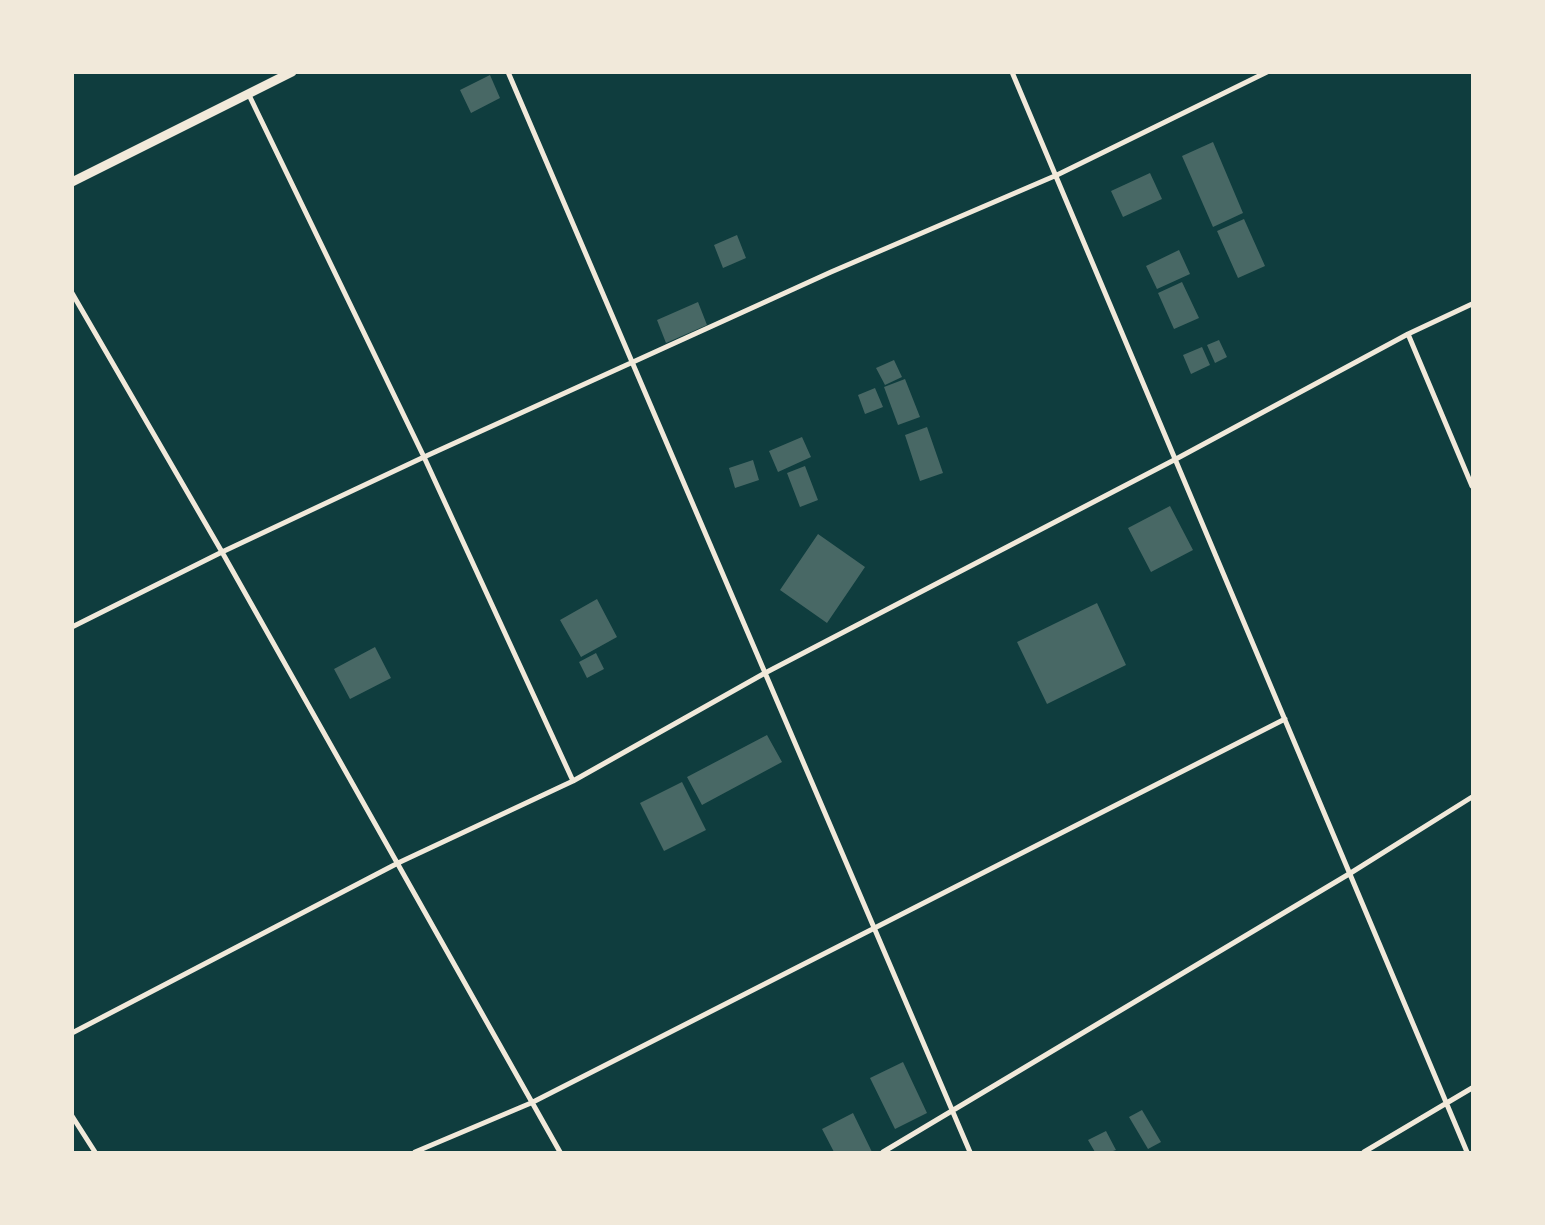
<!DOCTYPE html>
<style>
body{margin:0}
#map{position:relative;width:1545px;height:1225px;overflow:hidden;background:#0f3d3e;font-family:"Work Sans",sans-serif}
canvas{display:block}
.frame{position:absolute;inset:0;border:74px solid #f1e9da;pointer-events:none}
</style>
<div id="map">
<canvas width="1545" height="1225"></canvas>
<div class="frame"></div>
</div>
<script>
const g = document.querySelector('canvas').getContext('2d');
g.lineJoin = 'round';
function fill(path, color) { g.fillStyle = color; g.fill(path, 'evenodd'); }
function strokePath(path, color, width, dash) { g.strokeStyle = color; g.lineWidth = width; g.lineCap = dash ? 'butt' : 'round'; g.setLineDash(dash || []); g.stroke(path); }
const building = new Path2D(`
 M490,75L500,98L471,113L460,90Z
 M1213,142L1243,213L1213,227L1182,156Z
 M1150,173L1162,199L1123,217L1111,191Z
 M1244,219L1265,266L1238,278L1217,231Z
 M737,235L746,258L723,268L714,245Z
 M1179,250L1190,274L1157,289L1146,266Z
 M1182,282L1199,318L1174,329L1158,293Z
 M698,302L707,325L666,343L657,320Z
 M1219,340L1227,357L1215,363L1207,345Z
 M1202,347L1210,365L1191,374L1183,355Z
 M894,360L902,377L885,385L876,368Z
 M905,379L920,417L898,425L884,387Z
 M875,388L883,407L865,414L858,395Z
 M927,427L943,473L920,481L905,435Z
 M802,437L811,457L778,472L769,451Z
 M753,460L759,480L735,488L729,468Z
 M805,466L818,500L800,507L787,473Z
 M1170,506L1193,550L1151,572L1128,528Z
 M818,534L865,567L827,623L780,590Z
 M597,599L617,637L581,657L560,620Z
 M1097,603L1126,665L1047,704L1017,642Z
 M375,647L391,678L350,699L334,669Z
 M596,653L604,669L587,678L579,662Z
 M767,735L782,762L702,805L687,777Z
 M682,782L706,830L664,851L640,803Z
 M903,1062L927,1113L895,1129L870,1078Z
 M1142,1110L1161,1142L1148,1149L1129,1117Z
 M853,1113L872,1152H834L822,1129Z
 M1106,1131L1116,1150L1110,1152H1095L1088,1140Z`);
const minor = new Path2D(`
 M508,72C664,432 817,792 970,1152
 M1012,72L1467,1152
 M248,93L424,457L573,781
 M72,293L222,552L560,1152
 M1408,334L1472,486
 M72,627L222,552L424,457L831,272L1057,175L1267,72
 M72,1033L398,863L573,781L765,673L1176,459L1408,334L1472,304
 M72,1116L95,1152
 M415,1152L531,1103L1285,719
 M883,1152L1349,874L1472,797
 M1364,1152L1472,1088`);
const tertiary = new Path2D(`
 M72,182L292,72`);
fill(building, '#486865');
strokePath(minor, '#f1e9da', 5);
strokePath(tertiary, '#f1e9da', 9);
</script>
